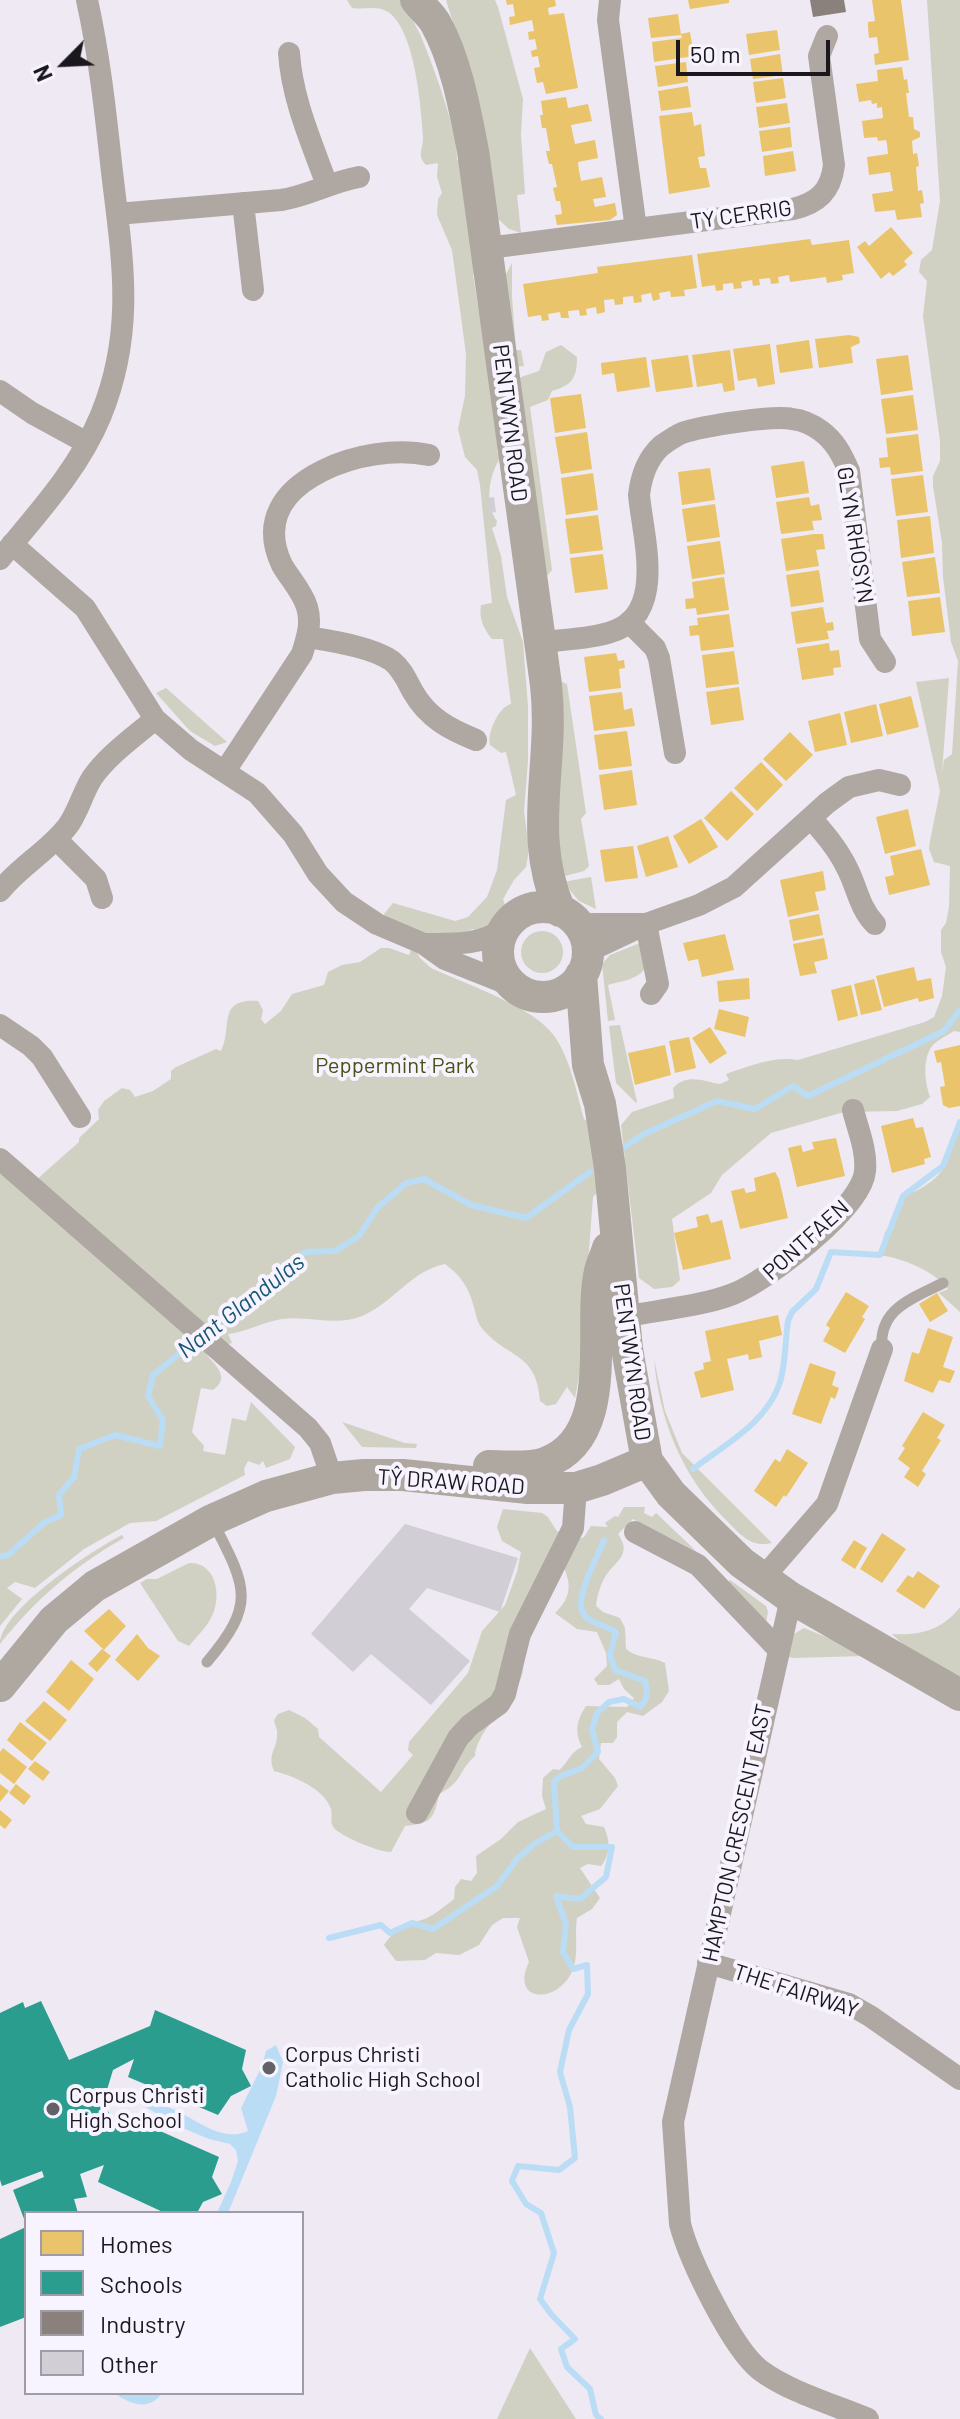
<!DOCTYPE html>
<meta charset="utf-8">
<style>
body{margin:0}
#map{position:relative;width:960px;height:2419px;overflow:hidden;background:#eee9f3;font-family:Barlow,sans-serif}
canvas{display:block}
.legend{position:absolute;left:24px;top:2211px;width:280px;height:184px;box-sizing:border-box;background:#f8f4ff;border:2px solid #9f9ca5;margin:0;padding:10px 14px;list-style:none;font-size:24px;color:#1a171d}
.legend li{display:flex;align-items:center;gap:16px;height:40px}
.legend b{width:40px;border:2px solid #9f9ca5}
.north{position:absolute;left:24px;top:24px;width:80px;height:80px;-webkit-text-stroke:6px #f8f4ff;paint-order:stroke;rotate:246deg;font-size:22px;font-weight:700;line-height:32px;text-align:center;color:#1a171d}
.north::after{content:'';display:block;margin:auto;width:28px;height:36px;background:#1a171d;clip-path:polygon(50% 0,100% 100%,50% 72%,0 100%)}
.scale{position:absolute;left:676px;top:40px;width:154px;height:36px;box-sizing:border-box;border:4px solid #1a171d;border-top:0;padding-left:10px;font-size:24px;line-height:28px;white-space:nowrap;color:#1a171d;-webkit-text-stroke:6px #f8f4ff;paint-order:stroke}
</style>
<div id="map">
<canvas width="960" height="2419"></canvas>
<ul class="legend">
<li><b style="height:22px;background:#e9c46a"></b>Homes</li>
<li><b style="height:22px;background:#2a9d8f"></b>Schools</li>
<li><b style="height:22px;background:#8a817c"></b>Industry</li>
<li><b style="height:22px;background:#d1ced5"></b>Other</li>
</ul>
<div class="north">N</div>
<div class="scale">50 m</div>
</div>
<script>
const g = document.querySelector('canvas').getContext('2d');
g.lineJoin = 'round';
function fill(path, color) { g.fillStyle = color; g.fill(path, 'evenodd'); }
function strokePath(path, color, width, dash) { g.strokeStyle = color; g.lineWidth = width; g.lineCap = dash ? 'butt' : 'round'; g.setLineDash(dash || []); g.stroke(path); }
function drawText(font, color, halo, rows, align = 'center') {
  g.font = font + ' Barlow,sans-serif'; g.lineWidth = 8; g.setLineDash([]); g.textBaseline = 'middle'; g.strokeStyle = halo; g.fillStyle = color; for (const [text, x, y, turn = 0] of rows) {
    g.save(); g.translate(x, y); g.rotate((+turn || 0) * Math.PI / 180); g.textAlign = isNaN(turn) ? turn : align; if (halo) g.strokeText(text, 0, 0); g.fillText(text, 0, 0); g.restore();
  }
}
const green = new Path2D(`
 M347,0H406C407,14 414,21 420,34C431,60 459,134 457,160L463,162L476,267L473,275L500,445L497,451L501,457C489,474 484,504 497,521L496,526L492,528L501,556L507,597L523,642L528,707V761L524,811L529,850L526,867L514,880L503,899L506,908L500,919L484,931L472,929C444,945 415,933 387,923L384,914L393,903L455,921L468,917L487,897L497,870L506,800L516,795L506,752L501,753L490,745C487,732 499,707 511,704L503,639H492C483,628 479,619 481,605L492,603L480,485L477,470L465,457L458,429L465,396L466,354L452,250L437,215L438,199L442,193L437,177L438,163L426,165C416,155 424,148 423,136C421,106 415,30 388,12C377,5 364,10 352,8Z
 M446,0H495L498,7L523,99L521,135L525,194L517,195L521,233L509,229L496,217L456,32Z
 M927,0H960V1032L954,1031C948,1035 937,1040 932,1046C922,1060 925,1082 930,1097L922,1104L897,1111L844,1112L771,1133L722,1175L711,1193L672,1219L680,1280L672,1287L654,1289L639,1278L621,1125L632,1112L674,1098L673,1088C687,1073 703,1081 720,1084L729,1080L726,1074C751,1066 772,1056 798,1060L925,1022L934,1017L942,996L946,967L941,952V930L946,923L949,907L950,866L934,862L929,849L930,841L940,791L916,682L949,678L942,773L944,760L952,754L958,661L951,642L943,577L942,543L933,486V476L940,461V441L923,316L927,281L919,272L921,260L932,250L940,201Z
 M512,263V297L516,350H521L524,366L514,367L505,276Z
 M561,345L577,357C577,377 573,385 552,391L548,400L530,407L552,570L546,577L515,386L521,377L539,371L546,352Z
 M557,680L567,684L586,813L581,819L589,866L584,871L561,877L552,867Z
 M166,688L227,742L215,746L190,731L156,693Z
 M591,877L596,909L579,901L563,882Z
 M521 952a21 21 0 1 1 42 0a21 21 0 1 1-42 0Z
 M640,943L646,967C638,980 621,981 608,985L615,1020L608,1021L602,964L610,955Z
 M381,948H389L409,955L411,950L417,952L420,958L431,968C465,984 535,1007 555,1037C571,1061 576,1091 584,1119L595,1126L606,1183L593,1197L580,1371L575,1398L567,1387L556,1404L547,1406L540,1401C537,1351 506,1359 481,1327C476,1321 476,1312 473,1304C468,1286 460,1275 445,1264C412,1270 393,1303 362,1316C335,1327 309,1315 282,1319C263,1322 246,1332 228,1334L232,1343L211,1349L207,1355C217,1367 230,1378 213,1390L201,1388L192,1432L204,1446L203,1451L225,1455L232,1418L246,1421L251,1402L295,1447L290,1459L266,1468L263,1461L259,1465L248,1461L244,1469L245,1475L156,1521L130,1523L84,1549L35,1588L15,1582L7,1588L22,1599L0,1626V1165L35,1181L79,1142V1138L99,1119L98,1110L104,1101L122,1088L130,1090L135,1097L153,1091L171,1079V1071L176,1067L216,1049L221,1051C233,1028 216,998 258,1001L263,1010L261,1019L265,1024L281,1011L292,994L324,985L328,972L342,965L360,962Z
 M620,1025L637,1102L636,1103L616,1083L609,1026Z
 M960,1120V1312L939,1293L948,1289C933,1270 902,1258 879,1255L885,1232L894,1222L904,1196C919,1191 939,1179 946,1164C954,1150 949,1133 960,1120Z
 M654,1359L665,1411L682,1453L772,1543C750,1548 740,1534 725,1519C682,1476 659,1419 654,1359Z
 M342,1422L405,1443L417,1444L416,1448L362,1447Z
 M624,1507H645L644,1513L652,1517L656,1513L696,1551L633,1519L618,1534C632,1554 617,1560 607,1574C601,1582 597,1596 596,1606L603,1612L620,1618L625,1628L626,1649C638,1659 652,1656 665,1663L669,1691L662,1702L643,1716L627,1712L617,1722V1737L613,1743H601L599,1759L615,1778L618,1786L600,1809L581,1816L586,1824L604,1827C610,1840 611,1854 601,1866L588,1864L580,1868L600,1898L592,1909L577,1918C574,1936 580,1957 571,1974C554,2005 510,2001 529,1962L517,1927L520,1918H503L492,1925L479,1945L459,1955L436,1953L425,1960L396,1961L384,1945C398,1924 406,1926 427,1918C437,1913 445,1906 454,1899L455,1887L461,1879L471,1881L477,1873L476,1856L501,1839L518,1822L546,1809L542,1796L543,1778L553,1769L559,1770C568,1763 570,1752 582,1747C574,1731 577,1720 586,1706L627,1707L634,1698L624,1689L619,1679L609,1685H598L594,1679L607,1666L606,1653L597,1632L577,1629L555,1613C570,1599 572,1586 564,1568L521,1657C535,1687 478,1722 475,1756C458,1771 463,1782 439,1794C434,1820 431,1823 405,1826L391,1852C381,1853 340,1836 334,1828C329,1821 333,1817 331,1809C324,1788 293,1776 274,1771C267,1753 277,1750 277,1735C278,1730 275,1725 274,1720L278,1714L289,1710L305,1718L318,1729L319,1737L381,1792L413,1755L408,1750L409,1742L468,1673L482,1631L505,1605L517,1572L521,1552L502,1541L497,1527L503,1509L542,1513L548,1517L556,1530L571,1542L584,1537L591,1526L608,1527L605,1523L615,1516L618,1517Z
 M122,1535L124,1538C74,1566 35,1600 0,1644C0,1610 93,1550 122,1535Z
 M189,1563C216,1562 222,1595 212,1616C207,1627 197,1636 189,1646L178,1641L140,1583L147,1579H157Z
 M730,1580L766,1606L768,1612L766,1623L727,1582Z
 M960,1607V1700L892,1634C919,1636 943,1630 960,1607Z
 M804,1628L866,1653L865,1656L792,1658L787,1656L794,1634Z
 M530,2348L576,2419H497Z`);
const water = new Path2D(`
 M276,2045L283,2062L276,2096L228,2213H217L231,2182L238,2161L236,2150L230,2144L209,2139L178,2126L144,2106C176,2094 211,2148 248,2131L241,2108L262,2066L266,2051Z
 M114,2393H162C149,2412 130,2404 114,2393Z`);
const homes = new Path2D(`
 M506,0H555L556,6L548,8L549,15L564,13L578,88L546,94L543,82L537,83L534,68L540,67L538,56L532,57L531,51L537,49L535,39L529,40L528,32L534,31L532,20L510,25L509,17L515,16L513,4L507,5Z
 M688,0H729V3L690,9Z
 M872,0H901L909,60L875,65L874,54L879,53L877,37L869,38L868,27V22L875,21Z
 M678,14L681,35L651,38L648,18Z
 M777,30L780,50L749,55L746,34Z
 M690,32L694,56L654,62L652,42L682,38L681,34Z
 M780,54L783,75L753,79L750,59Z
 M686,62L688,82L658,87L655,66Z
 M902,67L904,80L907,79L909,93H906L909,117H913L914,129L920,132V137L912,141L913,154L917,153L918,159L919,166L916,167L918,191L922,190L924,203L920,204L922,217L897,220L895,210L875,212L872,194L893,191L890,172L869,175L867,157L888,154L887,144L886,140L878,141L877,137L864,138L862,121L883,118L882,107L877,108V103L872,104L871,100L859,102L856,84L878,81L877,70Z
 M783,78L786,98L756,103L753,82Z
 M688,86L691,107L661,111L658,91Z
 M566,97L568,108L588,104L592,121L571,125L573,135L575,144L595,140L598,158L578,162L579,171L581,181L602,177L606,197L593,199L595,207L615,203L617,215L610,220L557,225L555,215L562,214L560,201H556L553,188L557,187L552,164H549L546,151H550L546,128H542L540,115H543L541,101Z
 M787,103L790,123L759,128L756,107Z
 M692,112L694,126L701,124L705,156L698,157L700,168H706L710,187L669,194L659,116Z
 M790,127L792,147L762,152L759,131Z
 M793,151L796,171L765,176L763,156Z
 M891,227L913,253L904,261L907,265L893,276L889,272L881,279L857,247L865,241L869,246Z
 M810,239L812,245L849,240L854,273L842,275L843,280L827,283L826,277L790,282L789,275L778,277L779,283L771,284L770,278L759,279L760,285L753,286L752,280L741,282L742,288L734,289L733,283L723,284V290L716,291L715,285L702,287L697,254Z
 M692,255L697,288L684,290L685,296L671,297L670,291L659,293L660,299L653,301L651,293L641,295L642,302L634,303L633,296L623,297V304L615,305L614,299L604,300L605,312L597,314L596,307L586,309L587,315L580,316L579,310L568,311L569,318H561L560,312L548,314L549,320L542,321L541,315L528,317L523,284L598,273L597,267Z
 M849,335L859,337L860,343L851,347L853,363L819,368L815,339Z
 M809,340L813,368L780,373L776,345Z
 M770,344L775,384L758,387L756,378L738,381L733,349Z
 M730,350L735,390L724,392L722,383L697,387L692,355Z
 M688,355L693,387L656,392L651,360Z
 M908,355L913,390L881,395L876,359Z
 M646,357L650,387L617,392L614,373L602,375L601,363Z
 M581,394L586,428L555,433L550,398Z
 M913,395L918,430L886,434L881,399Z
 M587,432L592,469L561,474L555,437Z
 M918,434L923,471L891,475L890,467L880,468L879,458L888,457L886,438Z
 M804,461L809,493L776,498L771,466Z
 M710,468L715,500L682,505L678,472Z
 M593,473L598,510L566,515L561,478Z
 M923,475L928,512L896,516L891,479Z
 M809,497L811,506L819,504L822,520L812,521L814,530L781,534L776,502Z
 M715,504L720,537L687,542L682,509Z
 M598,515L603,550L570,554L565,519Z
 M930,516L934,553L901,558L897,520Z
 M814,534H823L825,549L816,550L819,566L786,571L781,539Z
 M720,541L725,574L692,579L687,546Z
 M603,554L608,589L575,593L570,558Z
 M935,557L940,593L907,597L902,562Z
 M819,570L824,602L791,607L786,575Z
 M724,577L729,610L697,615L696,608L686,609L685,599L694,598L692,582Z
 M940,597L945,632L912,636L908,601Z
 M823,607L826,623L833,622L834,630L827,631L829,639L796,644L791,612Z
 M729,614L734,647L701,651L699,635L690,636L689,626L698,625L697,618Z
 M829,643L830,651L839,650L841,667L833,668L834,675L802,680L797,648Z
 M734,651L739,684L706,688L702,655Z
 M616,653L618,661L624,660L625,668L619,669L621,688L589,692L584,657Z
 M739,687L744,720L711,725L706,692Z
 M622,692L624,710L632,708L635,726L594,731L589,696Z
 M911,696L919,727L887,735L879,704Z
 M876,704L883,736L851,743L844,712Z
 M840,713L847,745L815,752L808,721Z
 M627,731L632,766L599,770L594,735Z
 M790,732L813,755L786,781L763,759Z
 M761,762L783,785L757,811L734,788Z
 M632,770L637,805L604,810L599,775Z
 M731,791L754,814L727,841L704,818Z
 M908,809L916,846L885,854L876,817Z
 M701,819L718,847L689,864L673,836Z
 M668,836L678,867L646,877L637,846Z
 M633,846L638,878L605,882L600,850Z
 M921,849L930,885L889,895L885,877L894,875L890,856Z
 M823,871L826,890L815,892L819,910L788,917L780,880Z
 M819,914L823,935L793,941L789,920Z
 M725,934L734,970L702,977L698,959L688,961L683,943Z
 M824,938L828,959L814,962L817,973L800,976L793,944Z
 M914,967L917,981L931,978L934,998L919,1002L918,998L884,1007L876,976Z
 M749,978L750,999L719,1002L717,981Z
 M874,979L882,1010L861,1015L854,984Z
 M851,985L858,1016L838,1021L831,990Z
 M719,1009L749,1017L745,1037L714,1029Z
 M710,1027L727,1053L710,1064L692,1038Z
 M689,1037L696,1068L675,1073L669,1041Z
 M665,1045L671,1075L635,1085L628,1053Z
 M960,1045V1106L949,1108L943,1105L940,1087L945,1086L941,1062L937,1063L934,1051Z
 M913,1118L916,1128L923,1127L931,1157L924,1159L925,1164L892,1173L881,1126Z
 M836,1138L845,1176L797,1187L788,1148L801,1145L803,1152L814,1149L812,1142Z
 M775,1172L779,1179L788,1218L740,1229L731,1191L744,1188L746,1193L756,1191L754,1178Z
 M708,1214L711,1223L722,1220L731,1259L683,1270L674,1233L698,1227L696,1217Z
 M846,1292L869,1306L862,1317L865,1319L845,1353L823,1341L830,1328L826,1325Z
 M937,1293L948,1311L930,1322L919,1304Z
 M778,1315L782,1335L759,1341L762,1357L749,1360L748,1354L727,1359L734,1390L701,1398L694,1372L704,1369L703,1363L711,1361L705,1331Z
 M928,1328L953,1337L943,1367L955,1371L950,1383L939,1380L933,1393L904,1381L912,1352L919,1354Z
 M810,1363L836,1372L832,1385L839,1388L835,1399L831,1397L821,1424L792,1414Z
 M923,1412L945,1425L937,1438L941,1440L922,1471L926,1474L918,1487L904,1477L910,1468L898,1459L905,1448L902,1446Z
 M787,1449L808,1463L786,1497L784,1495L776,1507L754,1491L775,1459L780,1462Z
 M882,1533L906,1549L882,1583L860,1569Z
 M854,1540L867,1548L855,1569L841,1560Z
 M918,1571L940,1586L924,1609L896,1591L908,1575L913,1578Z
 M109,1609L126,1626L104,1650L84,1631Z
 M137,1634L148,1648L160,1656L138,1681L115,1660Z
 M102,1649L111,1656L97,1672L88,1664Z
 M71,1660L94,1679L69,1711L46,1692Z
 M44,1701L67,1720L50,1741L25,1721Z
 M20,1722L47,1743L32,1761L7,1740Z
 M3,1748L27,1767L14,1784L0,1773V1752Z
 M35,1761L50,1772L43,1781L28,1769Z
 M0,1784L9,1791L0,1802Z
 M16,1784L31,1796L24,1805L9,1793Z
 M0,1810L12,1820L5,1829L0,1825Z`);
const schools = new Path2D(`
 M41,2001L69,2060L150,2026L155,2010L246,2050L242,2069L251,2086L231,2096L218,2115L128,2077L134,2059L113,2070L103,2103L121,2133L126,2116L219,2157L212,2177L222,2194L203,2202L197,2213H165L98,2182L104,2165L80,2174L87,2197L74,2199L78,2213H26V2224L13,2190L44,2177L42,2171L2,2186L0,2180V2013L23,2002L25,2008Z
 M26,2227V2317L0,2327V2239Z`);
const industry = new Path2D(`
 M810,0H844L846,12L813,17Z`);
const stream = new Path2D(`
 M623,1148L644,1134L717,1101L755,1109L793,1086L808,1096L944,1031L960,1010
 M693,1469C724,1445 768,1422 780,1382C786,1362 785,1341 788,1321L792,1312L816,1289L831,1252L880,1255L903,1196L943,1166L960,1122
 M0,1556L8,1555L45,1522L61,1515L59,1495L74,1477L79,1449L115,1435L160,1446L163,1420L148,1396L153,1375L305,1252L335,1251L359,1236L377,1208L406,1183L424,1179L471,1205L526,1218L590,1172
 M329,1938L381,1925L390,1933L412,1923L433,1929L497,1886L517,1859L534,1844L557,1831
 M601,2419L596,2415L590,2389L567,2367L561,2349L575,2339L551,2314L540,2299L554,2253L541,2213L526,2204L512,2181L518,2166L559,2170L575,2158L570,2107L560,2072L569,2030L588,1994L587,1965L573,1969L563,1952L566,1924L556,1896L580,1899L606,1877L612,1847H573L557,1831L554,1782L561,1776L582,1768L598,1752L592,1729L597,1713L609,1702L624,1699L640,1707C648,1699 648,1692 645,1681L615,1670L610,1655L616,1632C606,1625 588,1623 583,1613C574,1598 598,1556 604,1540`);
const building = new Path2D(`
 M494,497L496,512L490,513L488,498Z
 M405,1524L518,1558L500,1612L427,1588L409,1609L470,1661L431,1705L371,1654L353,1672L311,1634Z`);
const lane = new Path2D(`
 M882,1349C878,1308 914,1298 943,1283
 M207,1662C256,1604 247,1588 214,1524`);
const street = new Path2D(`
 M610,0L608,20L636,229
 M289,53C292,99 311,141 327,185
 M243,203L253,290
 M117,214L281,200C308,196 331,182 359,177
 M488,248L793,209C818,203 831,191 834,165L819,56L827,36
 M0,391L32,413L87,443
 M12,544L85,608L155,719L191,750L257,793L293,834L318,874L344,902L377,924L424,944L445,959L513,986
 M0,559C37,514 79,469 101,415C137,326 121,253 111,163C105,108 99,54 87,0
 M629,622L655,648L659,658L675,753
 M308,637C331,641 373,647 392,661C402,669 407,681 413,692C428,718 449,729 476,740
 M540,642C562,640 587,639 608,633C668,617 643,539 639,495C641,477 647,459 661,446C668,441 675,436 682,433C703,426 772,415 792,419C802,420 813,425 821,431C835,441 842,455 849,471L870,639L885,662
 M225,771L302,654C307,638 312,623 307,607C302,591 290,579 282,565C261,521 284,490 322,471C353,455 396,448 429,455
 M811,818C824,833 837,848 846,866C857,886 859,908 875,924
 M56,839L96,879L102,898
 M0,891C19,867 47,852 67,827C78,813 82,794 92,778C108,755 134,737 155,719
 M578,924H644
 M646,924L658,984L651,994
 M424,944C453,944 480,946 505,928
 M589,951L646,924L699,905L734,887L827,803L849,787L879,780L900,785
 M0,1025L31,1046L42,1057L80,1117
 M0,1159L308,1428L320,1443L332,1478
 M624,1317C657,1310 703,1306 733,1294C767,1281 862,1208 865,1171C867,1150 858,1130 853,1110
 M635,1532L698,1565L778,1649
 M763,1578L827,1504L882,1349
 M791,1598L673,2122L680,2224C689,2259 732,2348 760,2370C789,2392 835,2405 868,2419
 M417,1813L458,1738L470,1725L499,1704L505,1694L520,1634L573,1528L576,1488
 M708,1963L849,2004L870,2016L960,2079`);
const secondary = new Path2D(`
 M416,0C422,8 432,16 436,24C456,60 465,110 473,151L546,685C555,765 526,833 560,911
 M498 952a45 45 0 1 1 90 0a45 45 0 1 1-90 0Z
 M581,975L588,1065L600,1104L610,1168L627,1349L647,1461L671,1494L742,1563L791,1598L960,1695
 M489,1466C507,1466 528,1469 545,1463C618,1437 587,1329 600,1271C602,1263 606,1255 608,1248
 M0,1686L54,1620L95,1586L212,1520L266,1496L332,1478L364,1475H403L528,1488H576L602,1480L647,1461`);
const markers = [
 [269,2068,8,"#646068"],
 [53,2109,8,"#646068"]
];
const streetNames = [
 ["TY CERRIG",741,215,-8],
 ["PENTWYN ROAD",510,423,83],
 ["GLYN RHOSYN",855,535,81],
 ["PONTFAEN",806,1240,-42],
 ["PENTWYN ROAD",632,1362,82],
 ["TŶ DRAW ROAD",451,1482,4],
 ["HAMPTON CRESCENT EAST",737,1833,-78],
 ["THE FAIRWAY",796,1991,18]
];
const parkNames = [
 ["Peppermint Park",395,1066]
];
const poiNames = [
 ["Corpus Christi",285,2055],
 ["Catholic High School",285,2080],
 ["Corpus Christi",69,2096],
 ["High School",69,2121]
];
const waterNames = [
 ["Nant Glandulas",241,1306,-38]
];
fill(green, '#d0d1c3');
fill(water, '#baddf5');
fill(homes, '#e9c46a');
fill(schools, '#2a9d8f');
fill(industry, '#8a817c');
strokePath(stream, '#baddf5', 6);
fill(building, '#d1ced5');
strokePath(lane, '#afa8a2', 11);
strokePath(street, '#afa8a2', 22);
strokePath(secondary, '#aea8a1', 32);
for (const [x, y, r, color] of markers) { const dot = new Path2D(); dot.arc(x, y, r, 0, 2 * Math.PI); g.fillStyle = color; g.fill(dot); strokePath(dot, '#f8f4ff', 3); }
drawText('22px', '#1a171d', '#f8f4ff', streetNames);
drawText('22px', '#4b5016', '#f8f4ff', parkNames);
drawText('22px', '#1a171d', '#f8f4ff', poiNames, 'left');
drawText('italic 24px', '#175775', '#f8f4ff', waterNames);
</script>
